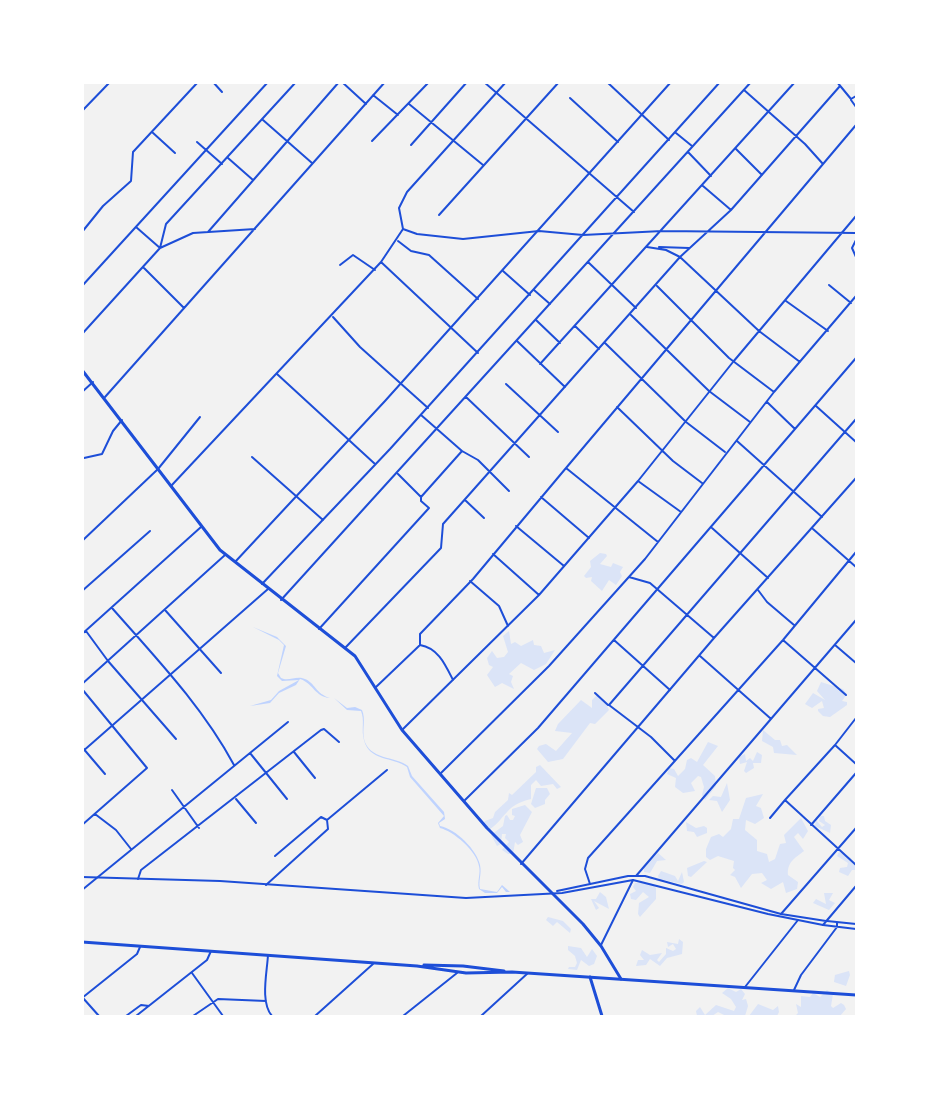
<!DOCTYPE html>
<style>
body{margin:0}
#map{position:relative;width:939px;height:1099px;overflow:hidden;background:#f2f2f2;font-family:Poppins,sans-serif}
canvas{display:block}
.frame{position:absolute;inset:0;border:84px solid #fff;pointer-events:none}
</style>
<div id="map">
<canvas width="939" height="1099"></canvas>
<div class="frame"></div>
</div>
<script>
const g = document.querySelector('canvas').getContext('2d');
g.lineJoin = 'round';
function fill(path, color) { g.fillStyle = color; g.fill(path, 'evenodd'); }
function strokePath(path, color, width, dash) { g.strokeStyle = color; g.lineWidth = width; g.lineCap = dash ? 'butt' : 'round'; g.setLineDash(dash || []); g.stroke(path); }
const green = new Path2D(`
 M600,553L606,554L607,556L600,564L611,567L613,563L623,567L620,572L622,576L616,585L609,580L602,591L591,581L592,577L586,578L584,576L591,567L590,561Z
 M509,631L511,644L515,642L521,646L533,640L534,645L541,646L544,653L555,650L546,664L534,670L521,663L509,674L513,676L511,682L514,689L502,683L495,687L487,675L493,667L489,665L487,658L492,651L497,658L504,657L508,652L503,636Z
 M821,682L843,689L847,694L842,701L847,702V705L830,717L823,716L818,711V709L824,708L822,701L812,708L805,704L813,693L825,700L817,691Z
 M597,695L604,700L609,710L595,724L590,723L563,759L548,762L537,749L539,746L546,744L556,751L572,733L555,731L558,724L581,700L592,708V700Z
 M763,730L775,740H780L782,746L787,745L797,755L774,753L773,747L762,741Z
 M708,742L718,746L703,765L715,776L716,786L705,800L702,795L704,787L701,777L698,776L691,783L695,791L683,793L675,787L676,778L667,774L669,768L674,769L678,776L685,769L687,760L691,758L697,762Z
 M757,752L762,755L761,763H753L754,768L746,773L744,771L747,762L740,764L739,757L745,754L746,761L750,758L753,761Z
 M540,765L561,787L557,789L553,784L541,786L536,780L531,785V799C504,805 506,820 487,831L482,825L485,821L493,818L495,812L508,800L509,793L512,795L536,772V767Z
 M727,783L730,800L722,812L717,801L709,800L713,796L721,797Z
 M536,788H547L550,794L545,800V804L535,808L531,804Z
 M763,794L756,806L761,808L764,818L755,824L746,820L745,830L757,840V851L767,854L769,862L775,859L780,844L786,843L784,835L801,818L808,831L803,839L798,833L794,837L804,851C795,858 787,862 788,875L798,882L797,889L786,893L783,882L771,889L761,883L767,880L762,873L752,874L741,888L735,877L730,875L735,870L733,868L734,861L718,856L710,860L706,857V849L711,837L719,834L723,837L731,829L733,819H739L746,798Z
 M525,805L532,812L520,835L523,842L518,845L515,842L513,854H508L502,850L509,842L505,838L506,834H502L501,844L497,846L491,835L503,826L505,816L507,815L510,820H513L515,816L512,815V809Z
 M820,816H824L825,821L831,825L830,833L815,826L816,820L822,827L825,825L819,821Z
 M686,822L696,828L704,826L707,828V833L697,837L694,832L687,831Z
 M839,852L851,858L852,863L856,865V870H852L848,876L839,872L840,868L847,867L848,863L837,856Z
 M658,853L666,860L657,861L650,873L644,872V866Z
 M704,861L707,862L691,877L688,876L687,868Z
 M661,871L675,876L678,881L682,872L684,882L682,884L659,879L658,876Z
 M635,883H651L656,888V899L640,917L638,914L639,903L649,897L643,892L636,900L631,899L630,894L636,891L633,887Z
 M600,892L606,897L609,909L594,901L599,908L596,910L591,899H596Z
 M824,893H833L829,900L835,903L829,910L813,903L816,899L826,904Z
 M548,917L563,921L571,929L570,933L557,922L553,926L546,920Z
 M679,939L683,942L682,954L667,958L660,966L650,959L646,965L636,966L638,960H644L640,955L642,950L650,955L662,953L657,960L659,962L666,954V948L673,951L676,949L673,944L668,947L667,942L678,944Z
 M568,946L581,948L587,957L592,949L597,956L594,964L589,966L581,960L577,970L568,969L569,967H575L577,963L575,956L568,950Z
 M849,971L850,975L846,986L834,982L835,975Z
 M728,988L736,992L741,989L745,994L742,1000L746,999L748,1006L745,1016H726L718,1012L712,1016H697L696,1011L700,1007L705,1015L716,1005L734,1011L736,1007L731,999L722,993Z
 M827,990L833,994L831,1006L833,1008L841,1003L844,1005L846,1009L840,1016H795L798,1013L796,1004L801,1007V996L810,997L813,993L820,997Z
 M758,1004L773,1010L778,1006L779,1012L777,1016H749Z`);
const water = new Path2D(`
 M253,627L277,637L286,646L278,673L281,678C289,682 296,675 305,679C315,683 316,694 330,698C315,697 313,683 300,679L296,685L279,693L270,703L250,706L271,700L279,691L299,680L282,681L277,676L284,645L279,640Z
 M334,698L347,708L355,707L362,710C366,719 362,729 364,739C369,760 395,756 408,766L412,776L444,812L445,819L439,823L440,826C456,829 477,850 480,865C482,874 478,881 480,889L497,892L502,885L510,892H506L502,887L497,893H485L479,889C477,881 481,873 479,866C477,851 453,831 440,828L438,823L444,816L410,777L407,767C393,757 369,761 364,740C361,730 365,720 361,711L347,710Z`);
const minor = new Path2D(`
 M213,82L222,92
 M342,82L366,104
 M484,82L634,212
 M607,82L669,140
 M744,90L805,144L823,164
 M373,95L398,115
 M570,98L618,142
 M851,100L856,107
 M409,104L483,165
 M82,111L110,82
 M263,120L312,163
 M152,132L175,153
 M676,133L692,146
 M372,141L429,82
 M197,142L222,164
 M411,145L467,82
 M736,149L762,175
 M688,152L711,176
 M228,158L253,180
 M703,186L731,210
 M439,215L559,82
 M136,227L160,248
 M403,229L417,234L463,239L539,231L583,235L662,231L856,233
 M82,232L103,206L131,181L133,152L198,82
 M208,232L339,82
 M856,240L852,248L856,257
 M398,241L411,251L429,255L478,299
 M647,247L666,250L680,257L759,331L800,362
 M659,247L689,248
 M160,248L193,233L255,229
 M381,262L478,353
 M588,262L636,308
 M340,265L353,255L375,270
 M144,268L184,308
 M503,271L530,295
 M829,285L851,303
 M82,286L268,82
 M657,286L729,358L774,392
 M534,290L550,304
 M786,301L828,331
 M631,315L709,391L750,422
 M333,317L360,347L428,408
 M536,320L560,343
 M575,326L599,349
 M82,334L160,248L166,224L296,82
 M517,341L565,387
 M605,343L686,422L725,452
 M540,364L795,82
 M277,374L375,464
 M506,384L558,432
 M82,392L93,382
 M105,397L385,82
 M466,397L529,457
 M767,402L795,429
 M816,406L856,442
 M617,407L673,461L702,483
 M737,441L822,517
 M462,451L478,460L509,491
 M252,457L323,520
 M84,458L102,454L113,431L122,420
 M398,474L421,497
 M638,481L681,512
 M171,486L381,262L403,229L399,208L407,192L506,82
 M541,497L589,538
 M465,500L484,518
 M516,526L564,566
 M712,528L768,578
 M813,529L856,567
 M82,541L158,469L200,417
 M658,542L566,468L856,125
 M493,554L539,595
 M629,577L650,583L714,638
 M470,581L499,606L508,626
 M262,584L390,449L720,82
 M758,590L767,602L794,625
 M82,591L150,531
 M281,600L751,82
 M112,608C156,658 202,706 234,765
 M165,610L221,673
 M319,629L429,508L421,501V497L462,451L421,415
 M86,631L108,661L176,739
 M82,634L201,527
 M614,640L670,690
 M783,640L846,695
 M420,645V634L473,579L566,468
 M835,645L856,663
 M345,648L441,548L443,524L680,257L731,210L840,86
 M700,656L770,718
 M82,684L225,555
 M376,687L420,645C438,648 445,664 453,680
 M82,689L147,768L82,825
 M595,693L608,705
 M402,730L539,595L638,481L733,362L856,216
 M835,745L856,718
 M82,747L105,774
 M294,752L315,778
 M250,753L287,799
 M675,761L651,737L609,705L856,419
 M856,764L835,745L785,800L856,865
 M441,773L549,666L645,559L774,392L856,296
 M172,790L199,828
 M236,799L256,823
 M465,800L538,728L856,358
 M95,814L116,830L131,849
 M770,818L785,800
 M327,820L387,770
 M811,825L856,773
 M521,864L714,638L856,478
 M636,876L856,620
 M138,879L141,870L321,730L324,729L339,742
 M590,884L585,869L588,858L783,640L856,552
 M266,885L328,829L327,820L321,817L275,856
 M82,890L288,722
 M781,914L856,828
 M827,921L856,924
 M823,925L856,929
 M601,945L633,880
 M268,955C267,973 260,1002 272,1016
 M192,973L223,1016
 M745,987L798,920
 M794,990L801,975L837,927V923
 M82,998L137,954L140,947
 M83,998L99,1016
 M126,1016L141,1005L149,1006
 M136,1016L207,960L211,951
 M193,1016L218,999L266,1001
 M315,1016L373,964
 M403,1016L457,973
 M481,1016L528,973`);
const tertiary = new Path2D(`
 M837,82L851,99L856,96
 M235,562L385,401L671,82
 M82,752L268,589
 M82,877L220,881L466,898L562,893L633,880L768,914L823,925L856,886
 M557,891L628,876H645L781,914L826,921`);
const secondary = new Path2D(`
 M82,370L220,550L355,656L402,730L487,828L583,924L601,946L621,979
 M590,977L602,1016`);
const primary = new Path2D(`
 M82,942L417,966L466,973L512,972L856,995
 M424,965L463,966L504,971`);
fill(green, '#dbe4f7');
fill(water, '#bfd3fe');
strokePath(minor, '#1d4ed8', 2);
strokePath(tertiary, '#1d4ed8', 2);
strokePath(secondary, '#1d4ed8', 3);
strokePath(primary, '#1d4ed8', 3);
</script>
